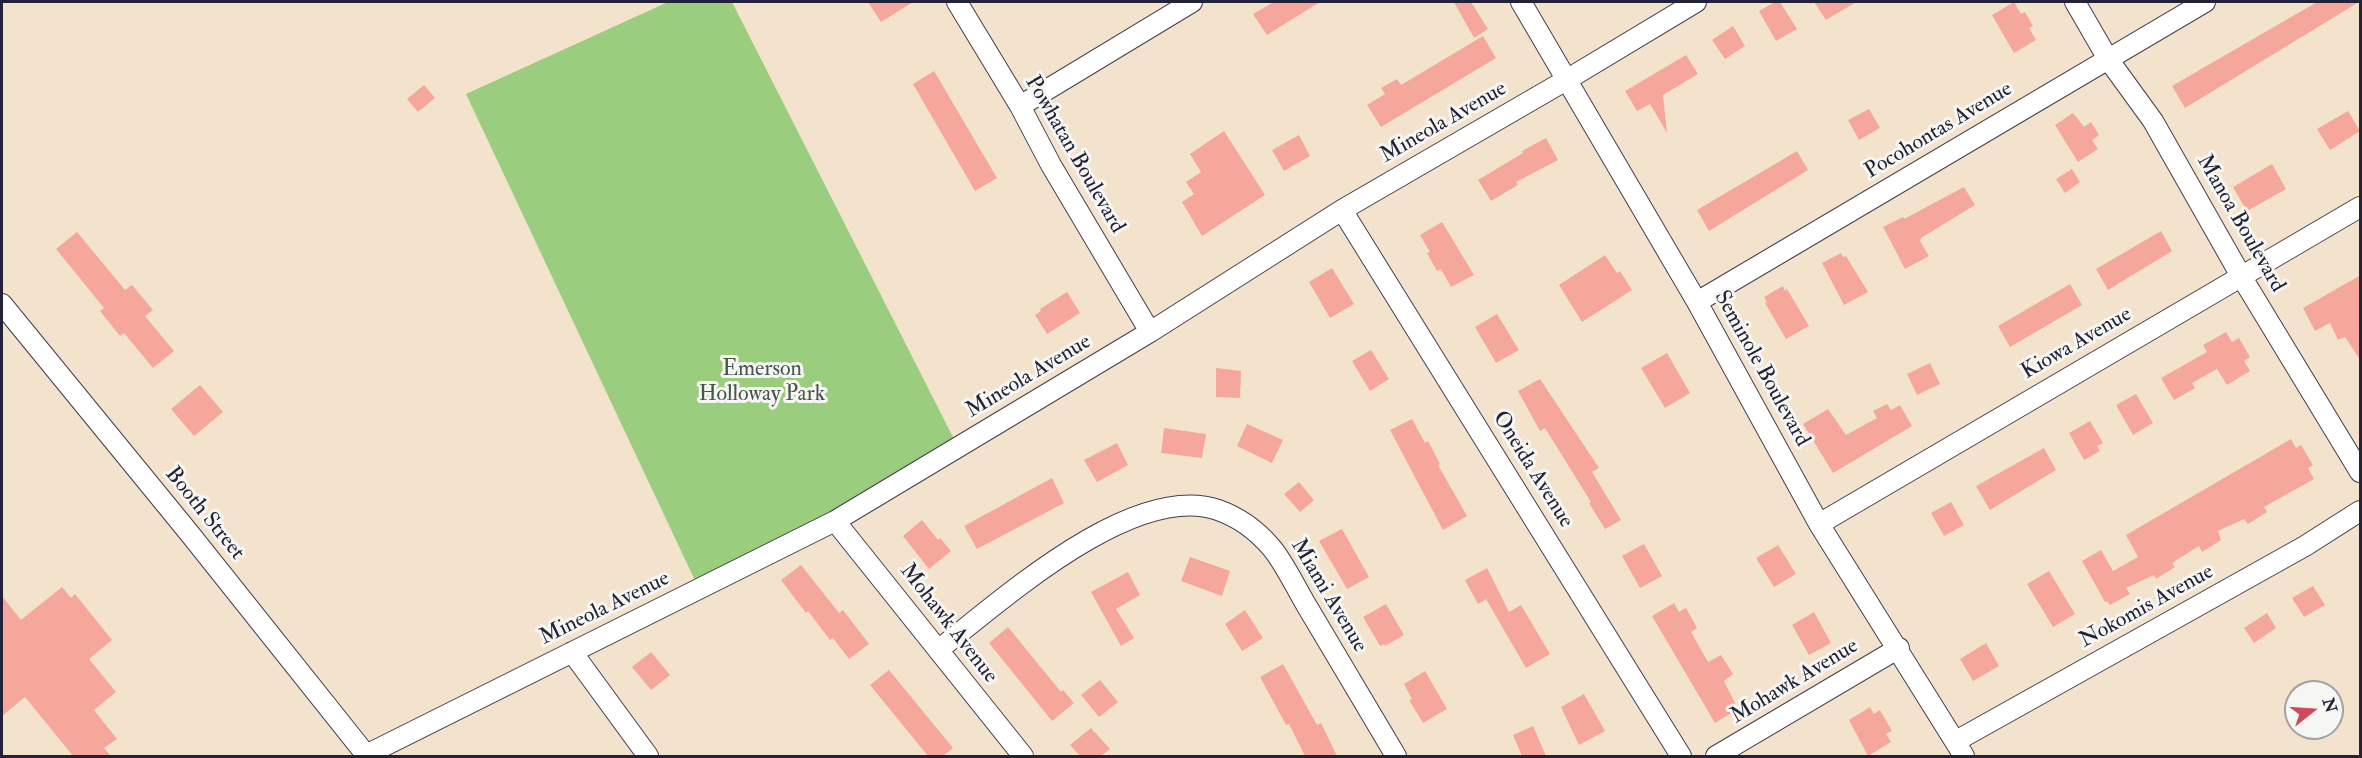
<!DOCTYPE html>
<style>
body{margin:0}
#map{position:relative;width:2362px;height:758px;overflow:hidden;background:#f3e3cc;font-family:"IM FELL Double Pica",serif}
canvas{display:block}
.frame{position:absolute;inset:0;border:3px solid #22223b;pointer-events:none}
.north{position:absolute;left:2284px;top:680px;width:60px;height:60px;box-sizing:border-box;background:#f6f6f2;border:2px solid #a1a1a9;border-radius:50%;rotate:73deg;font-size:16px;font-weight:700;line-height:24px;text-align:center;color:#22223b}
.north::after{content:'';display:block;margin:auto;width:21px;height:27px;background:#d1495b;clip-path:polygon(50% 0,100% 100%,50% 72%,0 100%)}
</style>
<div id="map">
<canvas width="2362" height="758"></canvas>
<div class="frame"></div>
<div class="north">N</div>
</div>
<script>
const g = document.querySelector('canvas').getContext('2d');
g.lineJoin = 'round';
function fill(path, color) { g.fillStyle = color; g.fill(path, 'evenodd'); }
function strokePath(path, color, width, dash) { g.strokeStyle = color; g.lineWidth = width; g.lineCap = dash ? 'butt' : 'round'; g.setLineDash(dash || []); g.stroke(path); }
function drawText(font, color, halo, rows, align = 'center') {
  g.font = font + ' "IM FELL Double Pica",serif'; g.lineWidth = 6; g.setLineDash([]); g.textBaseline = 'middle'; g.strokeStyle = halo; g.fillStyle = color; for (const [text, x, y, turn = 0] of rows) {
    g.save(); g.translate(x, y); g.rotate((+turn || 0) * Math.PI / 180); g.textAlign = isNaN(turn) ? turn : align; if (halo) g.strokeText(text, 0, 0); g.fillText(text, 0, 0); g.restore();
  }
}
const green = new Path2D(`
 M668,2H732L958,447L699,589L466,94Z`);
const building = new Path2D(`
 M868,2H913L881,22Z
 M1274,2H1320L1267,35L1253,14Z
 M1454,2H1471L1488,29L1474,38Z
 M1775,2H1780L1797,29L1776,41L1759,11Z
 M1814,2H1856L1826,20Z
 M2014,2L2021,14L2025,12L2033,26L2029,28L2036,40L2014,53L1992,15Z
 M2317,2H2359L2185,108L2172,86Z
 M1733,26L1745,46L1725,59L1712,40Z
 M1483,36L1496,58L1381,127L1367,105L1385,94L1381,88L1397,79L1401,85Z
 M1686,55L1698,74L1663,95L1667,133L1650,104L1637,111L1625,91Z
 M934,71L997,178L975,191L913,84Z
 M424,85L435,98L418,112L407,99Z
 M1869,109L1880,128L1859,140L1848,120Z
 M2348,111L2360,131L2330,150L2317,129Z
 M2073,113L2084,127L2091,122L2099,135L2092,140L2098,149L2078,162L2055,125Z
 M1224,131L1265,195L1202,236L1182,202L1194,194L1186,182L1201,172L1190,154Z
 M1299,135L1310,156L1284,171L1272,150Z
 M1546,138L1558,160L1516,182L1518,185L1491,201L1478,180L1523,153L1522,151Z
 M1797,151L1808,170L1709,231L1697,210Z
 M2272,164L2286,189L2247,211L2233,187Z
 M2072,169L2080,182L2065,193L2056,179Z
 M1964,187L1975,205L1921,238L1920,241L1929,256L1905,269L1883,227L1903,217L1904,219Z
 M1442,222L1474,275L1451,287L1441,269L1437,271L1427,253L1430,252L1420,235Z
 M2161,231L2172,251L2108,290L2096,269Z
 M77,232L125,290L132,285L153,310L145,316L174,351L153,368L124,333L120,336L100,311L104,308L56,249Z
 M1841,253L1843,257L1846,256L1868,292L1844,305L1822,263Z
 M1605,255L1617,273L1620,271L1632,290L1582,322L1559,285Z
 M1332,268L1354,304L1330,318L1309,282Z
 M2361,275V361L2345,337L2338,340L2330,323L2315,331L2303,308Z
 M2070,284L2082,305L2010,347L1998,326Z
 M1783,286L1785,291L1787,289L1809,326L1786,339L1765,303L1767,302L1764,297Z
 M1067,292L1080,313L1047,334L1035,315L1041,311L1040,309Z
 M1497,314L1519,350L1496,363L1475,327Z
 M2226,332L2232,342L2239,338L2250,357L2244,361L2250,371L2227,385L2217,369L2192,383L2195,388L2174,400L2161,378L2207,352L2203,345Z
 M1371,350L1389,379L1370,391L1352,361Z
 M1667,353L1690,393L1665,408L1641,368Z
 M1930,363L1940,384L1917,395L1907,374Z
 M1216,368L1241,371L1240,398L1216,397Z
 M1540,379L1599,468L1592,472L1621,520L1605,529L1589,503L1591,502L1545,428L1540,431L1518,391Z
 M200,385L223,412L194,436L171,409Z
 M2136,394L2153,423L2133,435L2116,405Z
 M1887,404L1891,410L1900,405L1912,426L1833,473L1803,424L1828,409L1846,435L1877,418L1873,411Z
 M1412,419L1425,443L1428,441L1440,464L1438,465L1467,516L1443,530L1390,430Z
 M2090,421L2103,443L2097,446L2100,451L2084,460L2069,433Z
 M1247,424L1283,440L1272,463L1237,446Z
 M1164,428L1206,434L1202,458L1161,453Z
 M2291,439L2296,448L2301,445L2313,465L2308,468L2314,479L2264,507L2267,512L2248,524L2244,519L2218,531L2221,540L2202,552L2199,546L2172,563L2175,567L2156,579L2154,575L2126,588L2130,594L2110,605L2107,601L2105,602L2082,561L2101,550L2113,571L2138,557L2126,535Z
 M1117,443L1128,465L1097,482L1084,460Z
 M2044,448L2056,470L1990,510L1976,486Z
 M1052,478L1064,503L977,549L964,526Z
 M1299,482L1314,500L1300,512L1284,494Z
 M1951,502L1964,525L1944,536L1931,513Z
 M922,520L938,540L940,538L951,551L929,569L903,536Z
 M1342,529L1369,577L1347,589L1319,541Z
 M1644,544L1662,576L1640,588L1622,556Z
 M1778,545L1796,574L1774,587L1756,558Z
 M1190,557L1230,571L1222,596L1181,581Z
 M801,565L839,613L843,610L869,644L849,659L833,638L830,640L808,611L806,613L781,580Z
 M1487,568L1509,612L1521,605L1550,654L1526,668L1486,599L1478,604L1465,580Z
 M2049,571L2075,614L2053,627L2027,584Z
 M1128,572L1140,595L1116,609L1134,638L1121,646L1091,592Z
 M2313,586L2325,605L2304,617L2292,598Z
 M62,587L71,598L75,594L112,640L89,659L116,692L94,710L117,739L104,748L111,756H73L25,697L2,716V596L21,620Z
 M1674,603L1679,612L1686,608L1697,628L1691,632L1708,662L1721,655L1733,674L1724,681L1738,709L1715,723L1652,616Z
 M1386,604L1404,635L1385,646L1384,644L1380,646L1363,617Z
 M1245,610L1263,638L1242,651L1225,624Z
 M1814,612L1831,643L1809,655L1792,625Z
 M2267,613L2276,628L2254,643L2244,628Z
 M1008,627L1061,692L1063,690L1074,703L1052,721L989,643Z
 M1986,643L1999,666L1973,681L1960,659Z
 M651,652L670,675L651,690L632,667Z
 M1283,664L1317,725L1321,723L1337,756H1305L1289,724L1286,725L1260,677Z
 M889,670L953,748L943,756H928L870,685Z
 M1425,671L1447,709L1423,723L1409,700L1412,699L1404,684Z
 M1100,680L1118,702L1099,717L1081,695Z
 M1584,694L1605,731L1579,745L1561,707Z
 M1870,707L1874,714L1880,710L1892,731L1886,734L1891,742L1868,756L1849,720Z
 M1533,726L1546,756H1522L1513,735Z
 M1091,728L1110,749L1101,756H1080L1070,745Z`);
const minor = new Path2D(`
 M957,2L1020,106L1051,165L1150,332
 M1521,2L1697,302L1819,524L1964,756
 M2075,2L2108,59L2153,121L2241,276L2360,472
 M1020,106L1192,2
 M1342,210L1681,756
 M1697,302L2205,2
 M2,304L190,534L367,756
 M835,521L1023,756
 M1819,524L2360,207
 M938,650C1001,601 1133,481 1218,510C1238,517 1256,530 1270,546C1283,560 1297,590 1308,608C1337,657 1367,707 1396,756
 M572,652L648,756
 M1956,741L2305,546L2360,511
 M366,755L835,521L1150,332L1342,210L1568,79L1696,2
 M1716,756L1899,648`);
const streetNames = [
 ["Mineola Avenue",1444,123,-30],
 ["Pocohontas Avenue",1939,131,-31],
 ["Powhatan Boulevard",1074,155,60],
 ["Manoa Boulevard",2240,224,60],
 ["Kiowa Avenue",2077,344,-30],
 ["Seminole Boulevard",1761,369,61],
 ["Mineola Avenue",1029,377,-31],
 ["Oneida Avenue",1532,470,58],
 ["Booth Street",204,514,51],
 ["Miami Avenue",1328,596,59],
 ["Nokomis Avenue",2147,607,-29],
 ["Mineola Avenue",605,609,-26],
 ["Mohawk Avenue",948,624,52],
 ["Mohawk Avenue",1795,682,-31]
];
const parkNames = [
 ["Emerson",762,370],
 ["Holloway Park",762,395]
];
fill(green, '#9acd7e');
fill(building, '#f6a79c');
strokePath(minor, '#413f51', 22);
strokePath(minor, '#fff', 20);
drawText('22px', '#22223b', '#f6f6f2', streetNames);
drawText('22px', '#46554f', '#f6f6f2', parkNames);
</script>
